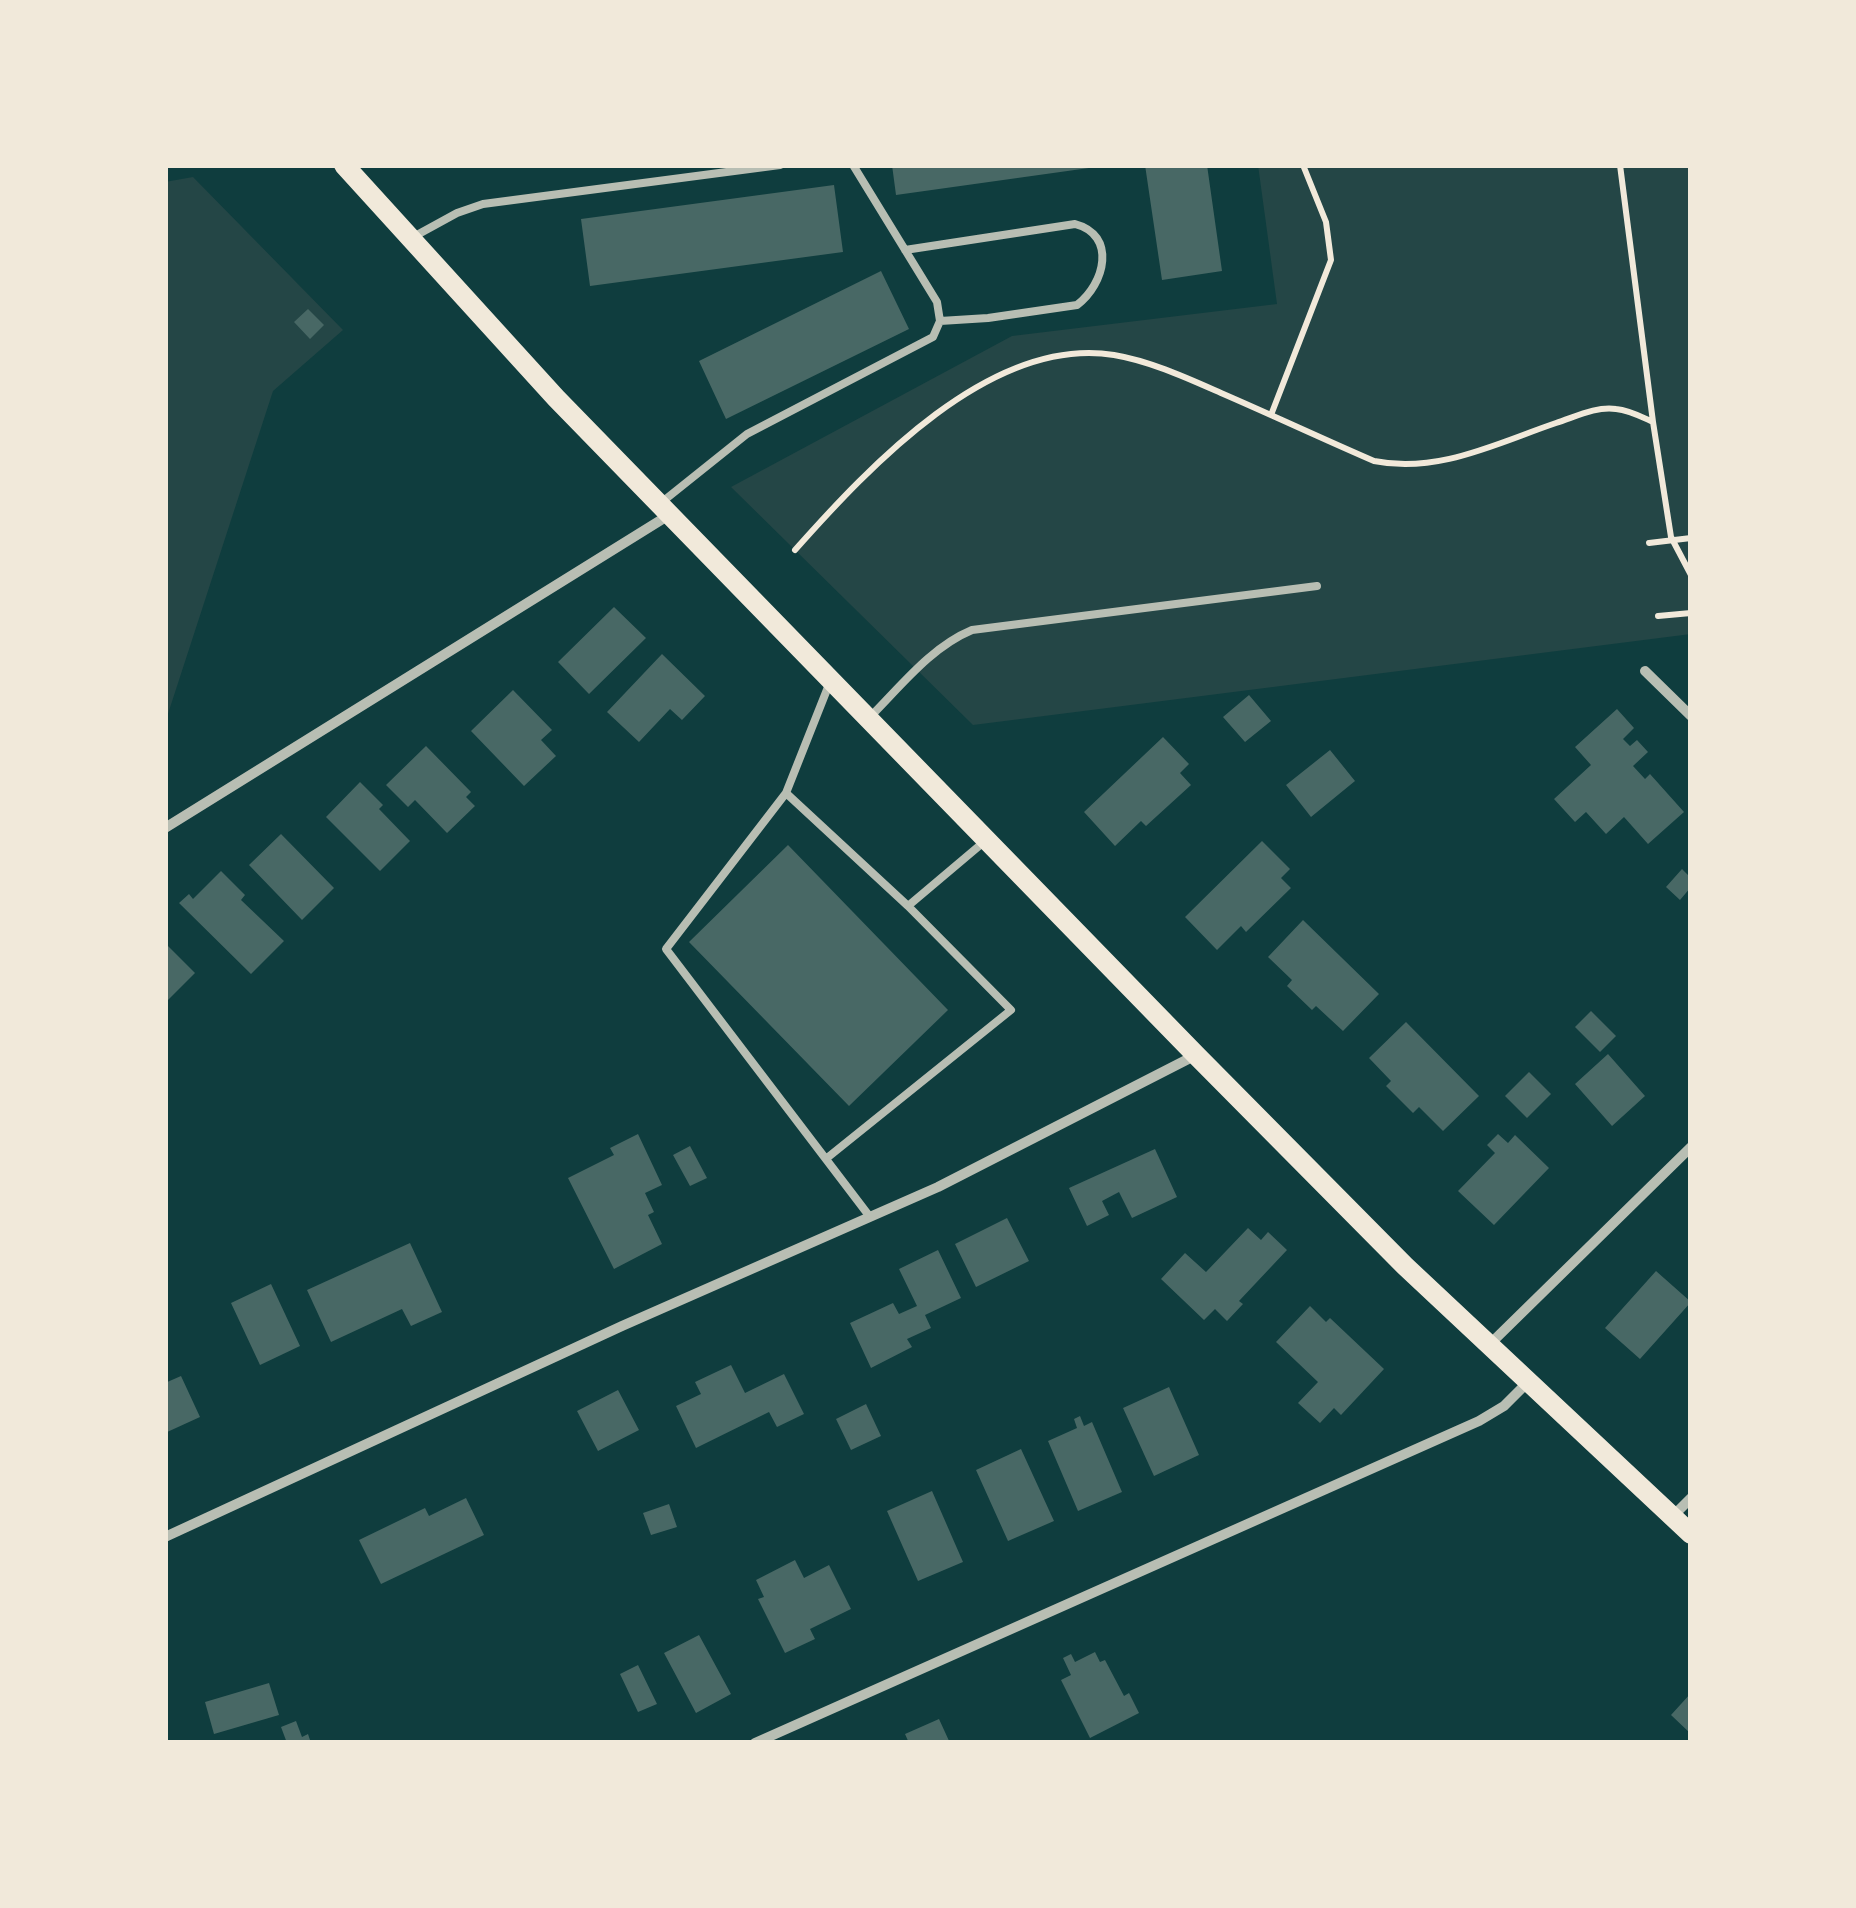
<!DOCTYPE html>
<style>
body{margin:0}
#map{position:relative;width:1856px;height:1908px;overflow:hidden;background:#0f3d3e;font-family:Merriweather,serif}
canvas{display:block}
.frame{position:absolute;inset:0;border:168px solid #f1e9da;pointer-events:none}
</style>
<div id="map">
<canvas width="1856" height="1908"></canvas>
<div class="frame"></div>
</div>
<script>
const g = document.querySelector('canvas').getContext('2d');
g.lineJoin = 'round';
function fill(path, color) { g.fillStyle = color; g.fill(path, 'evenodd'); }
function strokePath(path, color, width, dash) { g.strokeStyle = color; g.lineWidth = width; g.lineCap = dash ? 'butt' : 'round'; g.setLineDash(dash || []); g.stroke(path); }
const green = new Path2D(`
 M1258,165H1691V634L973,725L731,487L1012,336L1277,304Z
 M193,177L343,330L273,391L165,723V182Z`);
const building = new Path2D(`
 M892,165H1096V167L896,195Z
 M1145,165H1207L1222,271L1162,280Z
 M834,185L843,252L590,286L581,219Z
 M881,271L909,329L726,419L699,361Z
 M308,309L324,325L310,339L294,322Z
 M614,607L646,638L589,694L558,662Z
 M662,654L705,696L682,720L670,709L639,742L607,712Z
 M513,690L552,730L541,740L556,756L524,786L471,731Z
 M1249,695L1271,721L1245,742L1223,717Z
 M1617,709L1634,728L1623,739L1630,746L1637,740L1648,752L1633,766L1645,779L1650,774L1684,812L1648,844L1624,817L1606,834L1586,812L1575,822L1554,799L1591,765L1575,747Z
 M1163,737L1189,764L1180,773L1191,785L1146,826L1141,821L1115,846L1084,812Z
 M426,746L471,792L466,797L475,806L447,833L415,800L408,807L386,785Z
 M1330,750L1355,781L1311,817L1286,785Z
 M360,782L383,805L379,809L410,841L380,871L326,817Z
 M281,834L334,888L302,920L249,865Z
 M1262,841L1290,869L1281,878L1291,888L1246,932L1241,926L1217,950L1185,917Z
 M788,845L948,1010L849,1106L689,942Z
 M1682,869L1691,878V887L1680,900L1666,887Z
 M221,871L245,895L241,900L284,941L251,974L179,903L189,894L193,899Z
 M1303,920L1379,994L1343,1031L1316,1006L1312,1010L1287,986L1292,980L1268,957Z
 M165,943L195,973L165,1003Z
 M1591,1011L1616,1036L1600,1052L1575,1027Z
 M1406,1022L1479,1096L1443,1131L1419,1107L1413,1113L1386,1086L1391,1081L1369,1058Z
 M1608,1054L1645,1096L1612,1126L1575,1084Z
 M1529,1072L1551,1094L1527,1118L1505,1096Z
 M638,1134L662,1185L645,1193L654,1212L648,1215L662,1244L614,1269L568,1178L614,1155L610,1148Z
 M1498,1134L1508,1143L1515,1135L1549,1168L1494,1225L1458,1191L1495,1153L1487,1145Z
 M690,1146L707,1178L690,1186L673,1155Z
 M1155,1149L1177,1197L1132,1218L1119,1192L1102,1201L1109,1215L1087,1226L1069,1188Z
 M1007,1218L1029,1261L976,1287L955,1244Z
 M1248,1228L1261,1240L1268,1232L1287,1250L1239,1301L1243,1304L1227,1321L1215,1309L1204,1320L1161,1279L1185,1253L1206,1272Z
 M410,1243L442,1312L411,1326L402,1309L331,1342L307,1290Z
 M938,1250L961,1298L925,1315L931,1328L907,1339L912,1347L871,1368L850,1323L893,1303L899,1314L917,1306L899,1269Z
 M1656,1271L1691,1302L1640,1359L1605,1328Z
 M271,1284L300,1346L260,1365L231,1303Z
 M1310,1306L1326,1322L1330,1318L1384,1369L1341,1415L1334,1408L1320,1423L1298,1403L1318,1382L1276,1342Z
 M731,1365L745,1393L784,1374L804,1414L777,1427L769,1412L696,1448L676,1406L701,1394L695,1382Z
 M181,1376L200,1417L165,1433V1383Z
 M1169,1387L1199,1455L1154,1476L1123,1408Z
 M618,1390L639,1430L598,1451L577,1411Z
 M866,1404L881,1436L851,1450L836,1419Z
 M1080,1416L1084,1426L1092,1422L1122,1492L1078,1511L1048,1441L1077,1428L1074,1419Z
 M1021,1449L1054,1521L1008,1541L976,1470Z
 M932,1491L963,1562L918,1581L887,1511Z
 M466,1498L484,1535L381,1584L359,1540L425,1508L429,1516Z
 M669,1504L677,1527L651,1535L643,1513Z
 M795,1560L804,1578L829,1565L851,1609L810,1629L815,1639L785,1653L758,1599L764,1597L756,1580Z
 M699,1635L731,1694L696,1713L664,1653Z
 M1095,1652L1100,1662L1105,1660L1124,1696L1129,1693L1139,1713L1090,1738L1061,1680L1071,1675L1063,1658L1071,1654L1075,1662Z
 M638,1665L657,1704L638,1712L620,1674Z
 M269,1683L279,1715L214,1734L205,1702Z
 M1691,1693V1734L1671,1715Z
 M939,1719L950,1743H909L905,1734Z
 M296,1721L302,1737L308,1734L311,1743H287L281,1727Z`);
const path = new Path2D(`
 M1620,165L1653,422
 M1271,415L1331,260L1326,222L1303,165
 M1649,543L1691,538
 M795,550C868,468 991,335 1114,355C1150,361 1187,378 1221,393C1272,415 1323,439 1374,461C1438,474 1497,443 1556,423C1575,417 1596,406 1616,409C1629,410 1642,417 1653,422L1671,537L1691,575
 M1658,616L1691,613`);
const service = new Path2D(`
 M415,236L457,213L483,204L780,165
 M905,250L1075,224C1117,235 1105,284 1077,305L988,318L940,321
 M662,502L747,434L933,337L940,321L937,302L853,165
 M830,682L786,793L666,949L870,1217
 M870,717C901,686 931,647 972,630L1317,586
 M786,793L908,906L1011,1010L827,1158
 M908,906L985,841`);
const minor = new Path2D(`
 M1645,671L1691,716
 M165,828L669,515
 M1489,1345L1691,1147
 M1673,1516L1691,1498
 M165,1537L622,1326L938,1187L1196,1055
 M755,1743L1479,1421L1504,1406L1527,1383`);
const secondary = new Path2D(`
 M344,165L556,398L1196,1055L1405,1266L1691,1534`);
fill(green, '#244646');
fill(building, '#486865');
strokePath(path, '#f1e9da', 6);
strokePath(service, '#b8beb3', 8);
strokePath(minor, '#b8beb3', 10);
strokePath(secondary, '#f1e9da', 20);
</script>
